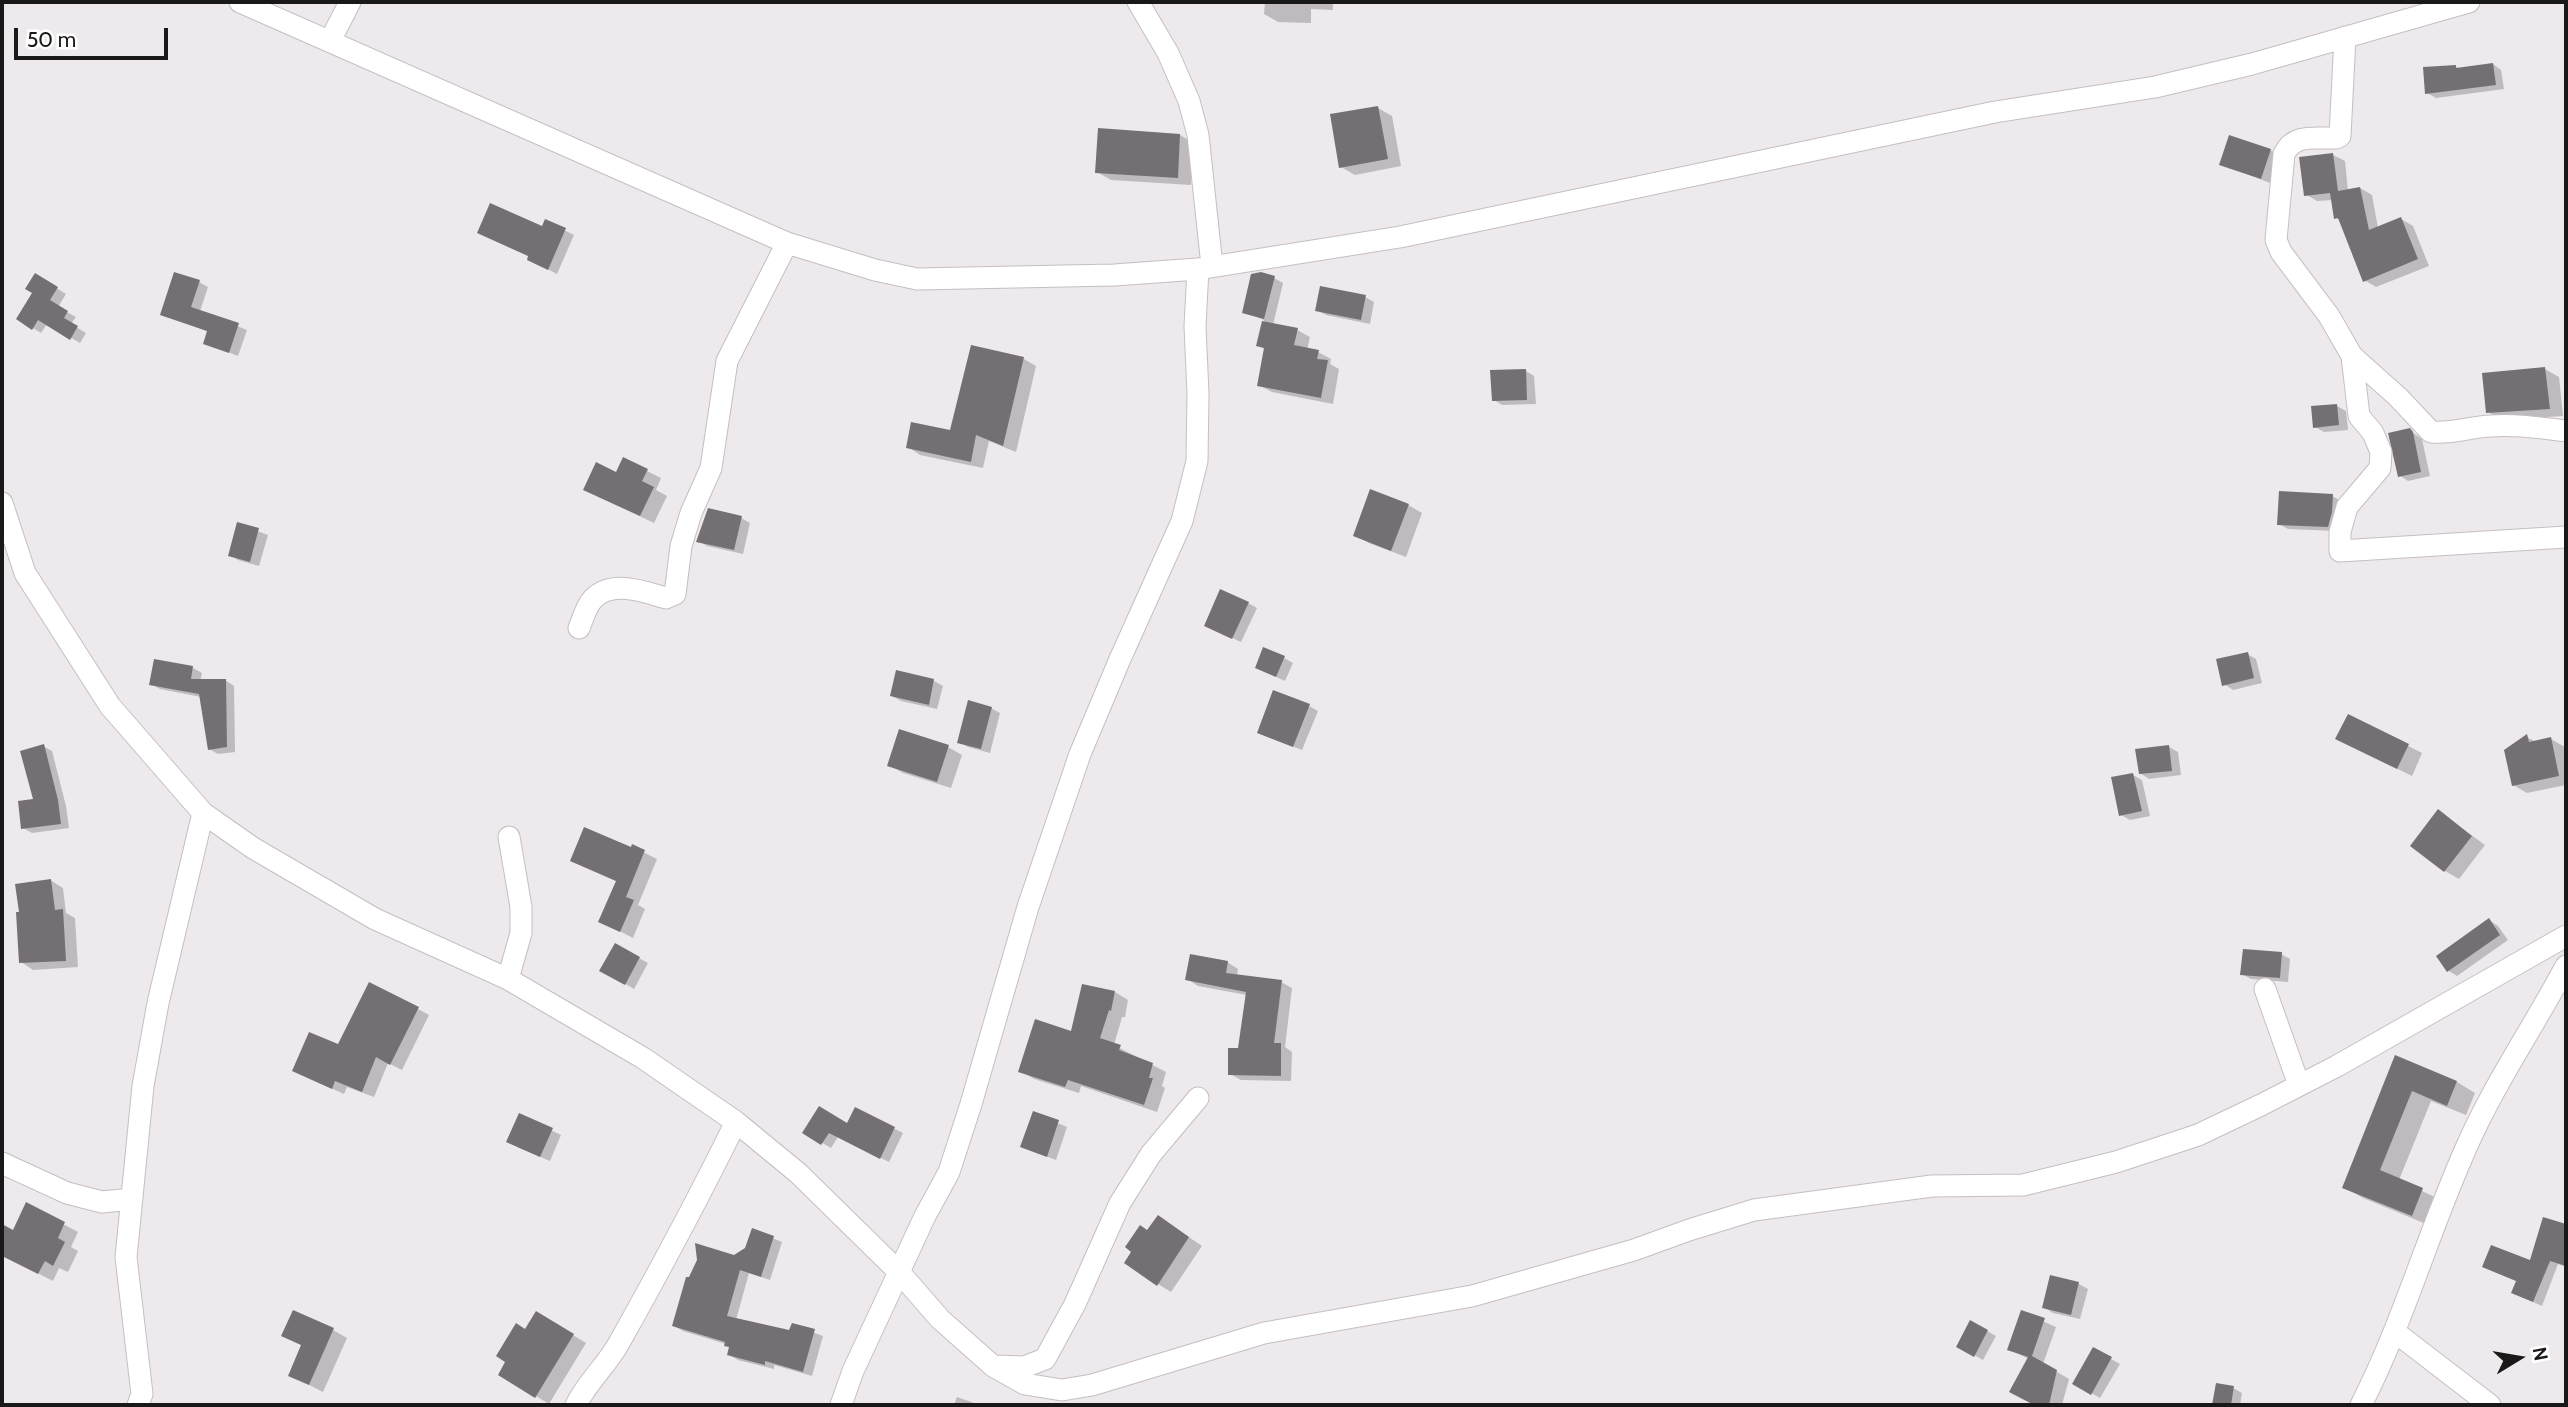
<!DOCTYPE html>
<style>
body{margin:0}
#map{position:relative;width:2568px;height:1407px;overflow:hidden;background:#eee9ed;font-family:Cabin,sans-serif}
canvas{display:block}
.frame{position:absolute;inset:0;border:4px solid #1a191a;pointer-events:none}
.north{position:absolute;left:2484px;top:1323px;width:70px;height:70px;-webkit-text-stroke:5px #fff;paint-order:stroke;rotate:79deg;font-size:19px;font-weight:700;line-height:28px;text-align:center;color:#1a191a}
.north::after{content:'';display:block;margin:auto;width:24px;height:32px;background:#1a191a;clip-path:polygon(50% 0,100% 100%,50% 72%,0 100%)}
.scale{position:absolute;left:14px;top:28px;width:154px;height:32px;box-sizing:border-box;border:4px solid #1a191a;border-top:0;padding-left:9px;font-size:21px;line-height:24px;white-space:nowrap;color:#1a191a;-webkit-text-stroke:5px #fff;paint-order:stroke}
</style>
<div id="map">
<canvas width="2568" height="1407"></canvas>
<div class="frame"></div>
<div class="north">N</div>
<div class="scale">50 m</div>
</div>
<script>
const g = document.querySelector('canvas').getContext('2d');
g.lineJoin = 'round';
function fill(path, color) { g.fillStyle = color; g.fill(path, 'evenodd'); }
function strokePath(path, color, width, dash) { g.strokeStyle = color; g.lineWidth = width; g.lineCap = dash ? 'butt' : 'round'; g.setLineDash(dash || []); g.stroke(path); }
const shadow = new Path2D(`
 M1265,2H1333V10L1311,9V23L1278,22L1264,14Z
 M2493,64L2501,70L2504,89L2436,98L2427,93L2456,67L2460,69Z
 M1378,108L1392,116L1401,166L1355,175L1341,167Z
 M1180,135L1194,143L1191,185L1111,180L1097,172Z
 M2270,150L2279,155L2270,183L2221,164Z
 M2333,155L2345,161L2348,191L2360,188L2372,195L2378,228L2401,219L2413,226L2429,266L2376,287L2364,280L2340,220L2336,218L2333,200L2317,201L2305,194Z
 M546,221L574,235L557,274L538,264L530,256Z
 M36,275L66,294L58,307L76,317L71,324L86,333L80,343L47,324L41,333L18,319L35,293Z
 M1274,278L1283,283L1273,325L1297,330L1310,337L1307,350L1318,352L1331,359L1330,364L1339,369L1333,404L1272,392L1259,385L1266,350L1258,345L1264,320L1244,312Z
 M199,282L208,287L200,311L247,330L238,356L205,343L209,332L162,314Z
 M1365,297L1374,302L1370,324L1326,315L1317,310Z
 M973,347L1024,359L1036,366L1016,452L989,441L983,468L920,455L908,447L952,433Z
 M2545,369L2559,377L2563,416L2502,420L2488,412Z
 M1526,371L1534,376L1536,404L1502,405L1494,400Z
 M2337,406L2346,411L2348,430L2324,432L2315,427Z
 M2409,430L2422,439L2430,476L2408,481L2399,475Z
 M647,471L661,478L656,490L667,496L654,523L599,497L617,474Z
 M2332,496L2341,501L2337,531L2288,529L2279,524Z
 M1408,505L1422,513L1406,557L1369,543L1355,535Z
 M741,518L750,523L743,554L707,546L698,541Z
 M238,524L268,535L259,566L238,560L230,555Z
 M1248,603L1257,608L1241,642L1215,630Z
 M2247,654L2256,659L2262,683L2233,690L2224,684Z
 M1284,658L1293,663L1285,681L1257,668Z
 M193,668L202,673L200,681L225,680L234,686L235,752L218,754L209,749L201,697L160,689L151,684Z
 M897,672L934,681L943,686L937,709L901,701L892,696Z
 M1309,706L1318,711L1302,750L1268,737Z
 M991,708L1000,713L990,753L968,747L959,742Z
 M2349,716L2422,753L2412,776L2351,746Z
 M2527,737L2536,742L2551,739L2565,747L2566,785L2527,793L2513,785Z
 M43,746L52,751L66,806L69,828L32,833L23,828L35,801Z
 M948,747L962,755L951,788L903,773L889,765Z
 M2169,747L2178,752L2181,775L2149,779L2140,773Z
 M2133,775L2142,780L2150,816L2130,820L2121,815Z
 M2438,811L2485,845L2459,879L2445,871Z
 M633,847L657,859L638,905L645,909L633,938L600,921L618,882L572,861L632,849Z
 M50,880L63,888L66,913L75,918L78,967L33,970L21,962Z
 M2489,920L2498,926L2508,940L2457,976L2449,971L2438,956Z
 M615,945L648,963L634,989L602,970Z
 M2281,954L2290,959L2288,982L2251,979L2242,974Z
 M1227,962L1238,969L1237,976L1281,982L1292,988L1285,1047L1292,1052L1291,1081L1241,1080L1230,1074L1240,1050L1247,995L1198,986L1187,979Z
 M1115,992L1128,1000L1125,1017H1122L1114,1045L1166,1072L1162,1086L1165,1088L1157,1112L1081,1086L1079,1093L1034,1079L1020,1071L1072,1033Z
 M418,1009L429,1015L402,1070L388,1063L374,1097L347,1087L344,1094L306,1077L339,1047Z
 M2396,1058L2457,1082L2475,1093L2466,1115L2431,1101L2399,1180L2441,1200L2431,1226L2363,1198L2344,1187Z
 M856,1109L903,1133L889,1162L838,1137L831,1148L805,1133L848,1125Z
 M1034,1113L1067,1127L1056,1160L1022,1147Z
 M520,1115L561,1135L550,1161L517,1147Z
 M27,1205L78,1232L71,1247L78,1251L68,1272L59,1268L53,1281L2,1255V1226L13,1232Z
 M1159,1217L1202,1246L1171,1292L1158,1284L1148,1232Z
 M2544,1219L2566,1226V1267L2558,1264L2542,1306L2522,1297Z
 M753,1230L782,1242L770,1280L749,1273L736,1320L791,1333L793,1325L823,1336L812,1376L774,1365V1369L738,1360L729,1355L730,1347L726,1344L683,1331L674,1326L734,1257L747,1250Z
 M2052,1277L2079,1284L2088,1289L2080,1319L2053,1313L2044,1307Z
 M2022,1312L2056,1327L2043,1364L2069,1379L2062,1405H2037L2012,1391L2029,1359L2009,1349Z
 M550,1321L586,1343L549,1404L500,1374L526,1331Z
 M1971,1322L1996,1336L1983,1360L1958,1346Z
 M333,1330L347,1338L323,1392L290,1375L303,1346L283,1336Z
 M2093,1349L2120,1364L2100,1398L2074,1383Z
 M2218,1385L2233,1388L2242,1393L2240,1405H2214Z
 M957,1397L980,1405H954Z`);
const building = new Path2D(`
 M2493,63L2496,85L2425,94L2423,67L2456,65V68Z
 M1378,106L1388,159L1339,168L1330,114Z
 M1098,128L1180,134L1178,178L1095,173Z
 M2229,135L2271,149L2261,179L2219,165Z
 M2333,153L2338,191L2360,187L2369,230L2401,217L2418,259L2363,282L2338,218L2334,219L2330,193L2304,196L2299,157Z
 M490,203L542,226L545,219L566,228L548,270L527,260L528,256L477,233Z
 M174,272L200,280L191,307L239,323L229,353L203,344L207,331L160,315Z
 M1261,272L1275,276L1264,319L1242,313L1251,274Z
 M35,273L58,287L50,300L68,311L64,318L78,326L70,340L38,320L32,330L16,319L32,293L25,289Z
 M1320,286L1366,295L1361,320L1315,311Z
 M1262,321L1298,328L1294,345L1319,350L1317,359L1328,360L1321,398L1257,386L1264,348L1256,346Z
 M971,345L1024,357L1003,446L976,435L971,462L906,448L911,422L950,430Z
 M2545,367L2550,409L2486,413L2482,373Z
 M1526,369L1527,400L1492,401L1490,370Z
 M2337,404L2339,425L2313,428L2311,406Z
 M2410,428L2413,432L2421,472L2398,477L2388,433Z
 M623,457L648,469L642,481L654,487L640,516L583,490L596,462L616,472Z
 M1370,489L1409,504L1391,551L1353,536Z
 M2279,491L2333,494L2332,512L2328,527L2277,525Z
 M708,508L742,516L734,550L696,542Z
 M237,522L259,528L250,562L228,556Z
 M1220,589L1249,602L1232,639L1204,626Z
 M1263,647L1285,656L1276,677L1255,668Z
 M2248,652L2254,678L2222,686L2216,659Z
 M154,659L193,666L191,679H226L227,747L208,750L199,694L149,685Z
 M896,670L934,679L929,705L890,696Z
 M1273,690L1310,704L1293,747L1257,733Z
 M968,700L992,707L981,749L957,743Z
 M2348,714L2409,744L2397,769L2335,739Z
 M899,729L949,745L937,782L887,766Z
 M2527,734L2529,742L2551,737L2559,776L2512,786L2504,750Z
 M44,744L58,800L61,824L21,829L18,801L33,799L20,751Z
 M2169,745L2172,771L2139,774L2135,749Z
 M2133,773L2142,811L2119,816L2111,777Z
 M2438,809L2472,836L2444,872L2410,846Z
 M584,827L631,847L632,844L645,850L626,897L634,900L620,932L598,922L616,881L570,861Z
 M51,879L55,910L63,909L66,961L19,963L16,912H19L15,884Z
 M2489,918L2500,935L2447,972L2436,956Z
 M615,943L640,957L625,985L599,971Z
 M2243,949L2282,952L2280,978L2240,975Z
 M1190,954L1228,961L1226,973L1282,980L1274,1043H1281V1076L1228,1075V1048H1238L1246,992L1185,980Z
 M369,982L419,1007L390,1065L376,1057L362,1092L335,1081L332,1089L292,1071L309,1032L338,1044Z
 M1082,984L1115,991L1111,1011L1109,1010L1100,1038L1121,1045L1119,1050L1153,1063L1149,1078H1153L1144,1105L1068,1080L1065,1087L1018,1072L1035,1019L1071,1031Z
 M2395,1055L2457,1081L2447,1106L2412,1091L2380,1170L2423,1188L2412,1216L2342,1188Z
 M819,1106L847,1123L855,1107L895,1127L880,1159L829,1133L821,1145L802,1133Z
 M1033,1111L1059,1120L1047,1157L1020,1147Z
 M519,1113L553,1128L540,1157L506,1142Z
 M26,1202L65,1222L58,1238L65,1242L53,1266L45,1261L38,1274L2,1256V1224L13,1230Z
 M1158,1215L1189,1237L1157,1286L1124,1263L1131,1252L1125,1247L1140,1225L1147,1230Z
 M2543,1217L2566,1224V1266L2550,1261L2533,1302L2511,1293L2516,1281L2482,1267L2491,1245L2530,1260Z
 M752,1228L774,1236L761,1277L740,1270L727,1316L789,1330L792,1323L815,1329L803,1372L765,1361V1365L727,1355L729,1347L724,1346L725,1342L672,1326L686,1277H689L697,1260L695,1243L734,1255L745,1248Z
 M2050,1275L2079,1282L2071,1315L2042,1308Z
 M293,1310L334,1328L309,1385L288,1376L301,1345L281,1336Z
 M2021,1310L2045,1318L2032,1356L2057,1370L2049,1405H2034L2009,1392L2028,1357L2007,1350Z
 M536,1311L574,1334L535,1398L498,1375L505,1362L496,1356L516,1323L525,1329Z
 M1970,1320L1988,1330L1974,1357L1956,1347Z
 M2093,1347L2112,1357L2091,1395L2072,1384Z
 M2216,1383L2234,1386L2231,1405H2212Z`);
const minor = new Path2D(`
 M240,2L787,243L875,270L917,279L1114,275L1198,269L1400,237L1995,112L2155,87L2252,64L2469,2
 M1138,2L1168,53L1189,101L1198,135L1212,266
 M2345,37L2340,136L2336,138C2315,139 2294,133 2284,154L2276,240L2281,252L2329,316L2352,356L2398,397L2431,432C2452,434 2470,427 2490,426C2516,424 2540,428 2566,431
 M330,41L350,2
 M2352,356L2359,416L2373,433L2381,452L2380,468L2347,507L2340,532V551L2566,537
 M2,503L25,573L110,706L203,813L253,848L375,919L508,979L643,1058L736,1122L798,1173L900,1273L940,1319L993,1366L1025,1384L1062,1390L1092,1385L1264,1333L1472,1296L1634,1250L1689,1230L1754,1210L1932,1186L2023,1185L2116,1162L2198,1135L2261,1105L2337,1066L2566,936
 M579,628C583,619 586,606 593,599C612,579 645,592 666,598L675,594L681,546L691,513L711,468L727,361L787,243
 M508,979L521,933V907L509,837
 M2265,989L2299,1085
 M2,1163L67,1193L102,1202L132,1199
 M2395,1332L2490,1405
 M996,1366L1024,1367L1045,1359L1075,1304L1120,1203L1151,1154L1198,1098
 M138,1405L142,1394L126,1257L143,1086L158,1003L203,813
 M576,1405C587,1382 607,1365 619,1343C660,1270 699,1197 736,1122
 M841,1405L853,1371L925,1216L949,1172L971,1104L1028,907L1080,754L1120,659L1182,521L1197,461L1198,394L1195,326L1198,269
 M2361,1405C2403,1323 2428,1233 2466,1148C2494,1084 2533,1028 2566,966`);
fill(shadow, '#0003');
fill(building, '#746f73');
strokePath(minor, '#c4bfc3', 23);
strokePath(minor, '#fff', 21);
</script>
